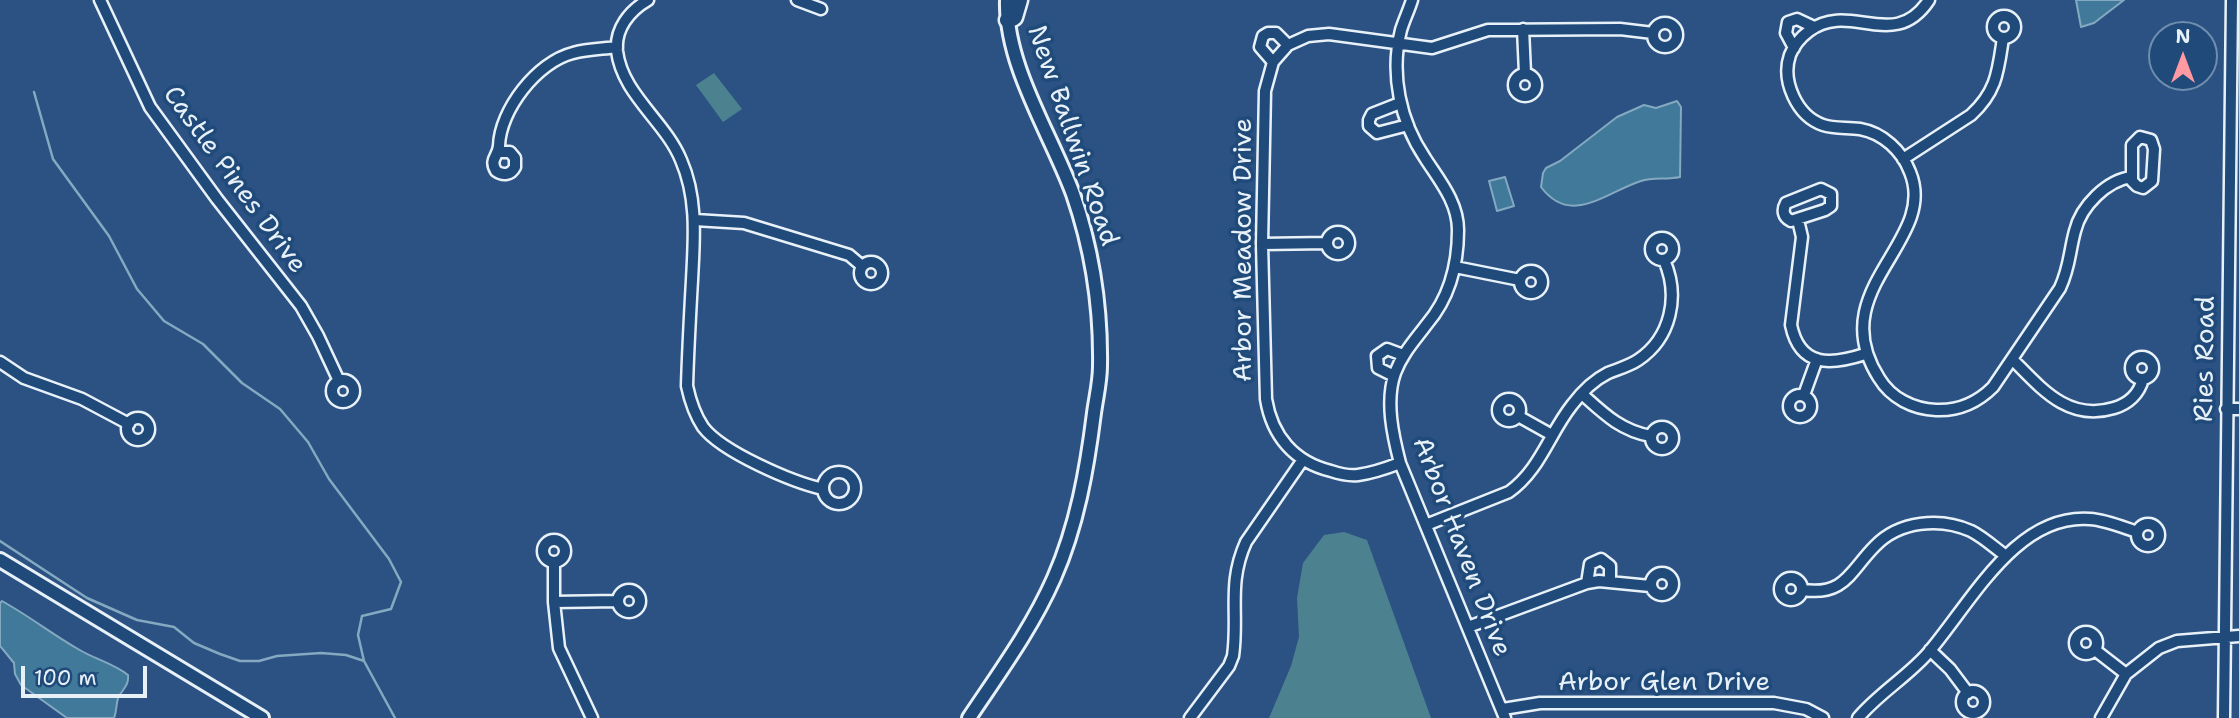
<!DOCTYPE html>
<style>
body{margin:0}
#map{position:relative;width:2239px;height:718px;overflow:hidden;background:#2b5283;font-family:"Shantell Sans",sans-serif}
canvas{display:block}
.north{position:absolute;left:2148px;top:21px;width:70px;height:70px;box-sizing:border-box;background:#1f4a7a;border:2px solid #6f8dac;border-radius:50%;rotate:0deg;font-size:19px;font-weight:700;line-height:28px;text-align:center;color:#e8f1f8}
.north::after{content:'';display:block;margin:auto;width:24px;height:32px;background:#ff9aa2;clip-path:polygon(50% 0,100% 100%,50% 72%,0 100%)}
.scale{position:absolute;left:21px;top:666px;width:126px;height:32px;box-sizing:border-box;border:4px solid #e8f1f8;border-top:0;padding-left:9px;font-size:21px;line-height:24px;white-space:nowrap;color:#e8f1f8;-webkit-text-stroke:5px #1f4a7a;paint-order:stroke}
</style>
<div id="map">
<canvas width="2239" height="718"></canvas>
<div class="north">N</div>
<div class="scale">100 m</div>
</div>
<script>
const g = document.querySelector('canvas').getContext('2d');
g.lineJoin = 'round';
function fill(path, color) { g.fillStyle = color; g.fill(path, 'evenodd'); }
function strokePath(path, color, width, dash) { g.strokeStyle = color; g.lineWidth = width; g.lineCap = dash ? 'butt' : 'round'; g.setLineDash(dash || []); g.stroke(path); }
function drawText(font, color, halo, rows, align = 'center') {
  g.font = font + ' "Shantell Sans",sans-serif'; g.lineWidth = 7; g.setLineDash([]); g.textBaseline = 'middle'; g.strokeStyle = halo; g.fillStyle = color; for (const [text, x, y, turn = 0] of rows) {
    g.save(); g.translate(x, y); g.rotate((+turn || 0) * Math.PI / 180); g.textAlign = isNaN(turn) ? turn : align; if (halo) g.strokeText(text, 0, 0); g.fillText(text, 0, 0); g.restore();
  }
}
const green = new Path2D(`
 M714,73L742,109L723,122L696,85Z
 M1344,532L1367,540L1431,718H1269L1291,666L1299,637L1297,598L1303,563L1324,535Z`);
const water = new Path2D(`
 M2076,0H2124L2094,23L2081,27Z
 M1677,101L1681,107L1680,177C1667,180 1653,177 1641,181C1606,192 1571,227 1541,187L1543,173L1546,168L1560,161L1617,117L1644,105L1656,108Z
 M1505,177L1514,206L1497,211L1489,181Z
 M2,601C29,616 52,634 78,649C94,659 113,663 128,675C129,685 124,688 119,696C116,701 117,711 114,718H67L21,685L15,674L14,663L0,646V603Z`);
const stream = new Path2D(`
 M34,92L53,159L109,236L137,289L164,321L203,344L242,383L280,409L308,442L329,479L389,559L401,582L391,609L362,616L358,635L364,661
 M0,541L87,598L137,620L174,627L194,643L220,654L240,661H259L277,656L321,653L346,655L364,661L395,718`);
const minor = new Path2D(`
 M100,0L150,107L217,199L301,306L318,336L339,381
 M648,0C629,11 615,29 617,51C622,94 665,121 681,160C698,199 694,239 692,280C690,315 688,351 687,386C690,400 695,415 703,427C722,452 792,482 823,489
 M797,0L821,9
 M1412,0C1409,10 1404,20 1401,30C1390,74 1400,121 1425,158C1439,180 1458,202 1458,230C1458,265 1450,297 1427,324C1415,340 1402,354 1395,373C1385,401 1393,436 1400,463L1505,718
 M1929,0C1894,53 1850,0 1809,31C1801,37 1794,45 1790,55C1781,81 1797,116 1823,125C1835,129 1848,127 1860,129C1883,133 1902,151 1910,172C1939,242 1822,289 1879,378C1891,398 1913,409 1936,410C1959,411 1977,403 1993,387L2060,288C2070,266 2069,253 2075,231C2081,206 2107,180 2132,177
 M1993 27a11 11 0 1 1 22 0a11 11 0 1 1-22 0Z
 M1653 35a12 12 0 1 1 24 0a12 12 0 1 1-24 0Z
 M1523,29L1525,73
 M1794,48L1786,33L1788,22L1797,19L1814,27
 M1273,62L1260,47L1263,36L1268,33H1276L1288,45
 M1514 85a11 11 0 1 1 22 0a11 11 0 1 1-22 0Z
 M1400,103L1372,114L1369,120V126L1377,133L1408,125
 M2140,137L2151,140L2154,149L2152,181L2143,188L2137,186L2132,181V145Z
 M499,152H510L515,158V167C511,175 503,176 496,171C489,159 498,157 499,146C500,110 537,62 573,53C587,49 602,49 617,47
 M1903,159L1971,115C1997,91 1998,71 2003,38
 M1821,189L1831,194V206L1825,210L1791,221C1783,217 1782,210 1786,203Z
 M695,220L744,223L849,255L862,266
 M1798,220L1802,237L1791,325C1800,368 1831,365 1865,354
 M1327 243a11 11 0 1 1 22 0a11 11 0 1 1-22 0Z
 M1651 249a11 11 0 1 1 22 0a11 11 0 1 1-22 0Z
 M1262,244L1327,243
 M860 273a11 11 0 1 1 22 0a11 11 0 1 1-22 0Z
 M1455,267L1520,280
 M1520 282a11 11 0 1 1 22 0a11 11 0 1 1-22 0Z
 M2131 368a11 11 0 1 1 22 0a11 11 0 1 1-22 0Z
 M2012,359C2041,388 2068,422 2114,408C2128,404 2139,394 2143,379
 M0,362L24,378L82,399L129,424
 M1394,376L1378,368L1377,356L1387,349L1403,355
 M332 391a11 11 0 1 1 22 0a11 11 0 1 1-22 0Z
 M1582,394C1603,413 1621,431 1651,436
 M1804,395L1817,359
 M1789 406a11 11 0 1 1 22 0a11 11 0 1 1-22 0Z
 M1498 410a11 11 0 1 1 22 0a11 11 0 1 1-22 0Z
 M2226,409H2239
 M1518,416L1552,435
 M127 429a11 11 0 1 1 22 0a11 11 0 1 1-22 0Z
 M1651 438a11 11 0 1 1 22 0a11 11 0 1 1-22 0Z
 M1400,463C1387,468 1373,473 1358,475C1349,476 1340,474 1331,471C1294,462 1272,436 1266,399L1262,244L1265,91L1273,62L1288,45L1308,36L1329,34L1432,48L1488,30L1620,29L1653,33
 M823 488a16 16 0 1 1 32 0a16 16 0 1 1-32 0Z
 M2137 535a11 11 0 1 1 22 0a11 11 0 1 1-22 0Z
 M1426,525L1509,492C1540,470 1549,434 1572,405C1581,393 1594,380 1608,373C1618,369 1629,366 1638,360C1671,338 1680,296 1664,260
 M543 551a11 11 0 1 1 22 0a11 11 0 1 1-22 0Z
 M554,562V602L559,648L592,718
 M1651 584a11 11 0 1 1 22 0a11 11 0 1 1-22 0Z
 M1780 589a11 11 0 1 1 22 0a11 11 0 1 1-22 0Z
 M1587,583L1590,564L1601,559L1610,566V581
 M618 601a11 11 0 1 1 22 0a11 11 0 1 1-22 0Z
 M1803,590C1845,596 1850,571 1875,546C1899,521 1940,517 1971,531C1983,537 1995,548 2006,556
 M554,602L618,601
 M1468,627L1587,583L1599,581L1650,586
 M2075 643a11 11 0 1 1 22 0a11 11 0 1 1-22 0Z
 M1930,650L1950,669L1968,693
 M2095,650L2126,674
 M1962 702a11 11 0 1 1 22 0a11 11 0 1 1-22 0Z
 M1503,709L1540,703H1774L1806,709L1823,718
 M1190,718L1229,666L1233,656C1239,614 1227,584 1246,542L1302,461
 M1858,718C1879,693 1907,677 1928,653C1971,603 2016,513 2090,519C2106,520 2122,527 2137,532
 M2101,718L2126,674L2159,648L2177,641L2239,636
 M2224,718L2232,0`);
const tertiary = new Path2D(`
 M0,560L262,718
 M969,718C999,673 1032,628 1054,578C1077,526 1087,469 1094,413C1096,398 1100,382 1100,366C1101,308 1092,249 1073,194C1051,134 1005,65 1007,0`);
const primary = new Path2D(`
 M1008,20L1014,17L1019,0`);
const streetNames = [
 ["New Ballwin Road",1072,136,71],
 ["Castle Pines Drive",234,180,54],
 ["Arbor Meadow Drive",1244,250,-90],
 ["Ries Road",2206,359,-89],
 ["Arbor Haven Drive",1461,547,69],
 ["Arbor Glen Drive",1664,683]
];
fill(green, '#4c8290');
fill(water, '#41799b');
strokePath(water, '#84a9c0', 2);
strokePath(stream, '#84a9c0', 2.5);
strokePath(minor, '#e8f1f8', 15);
strokePath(tertiary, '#e8f1f8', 18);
strokePath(primary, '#e8f1f8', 21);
strokePath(minor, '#1f4a7a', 10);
strokePath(tertiary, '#1f4a7a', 12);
strokePath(primary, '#1f4a7a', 16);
drawText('26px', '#e8f1f8', '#1f4a7a', streetNames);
</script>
